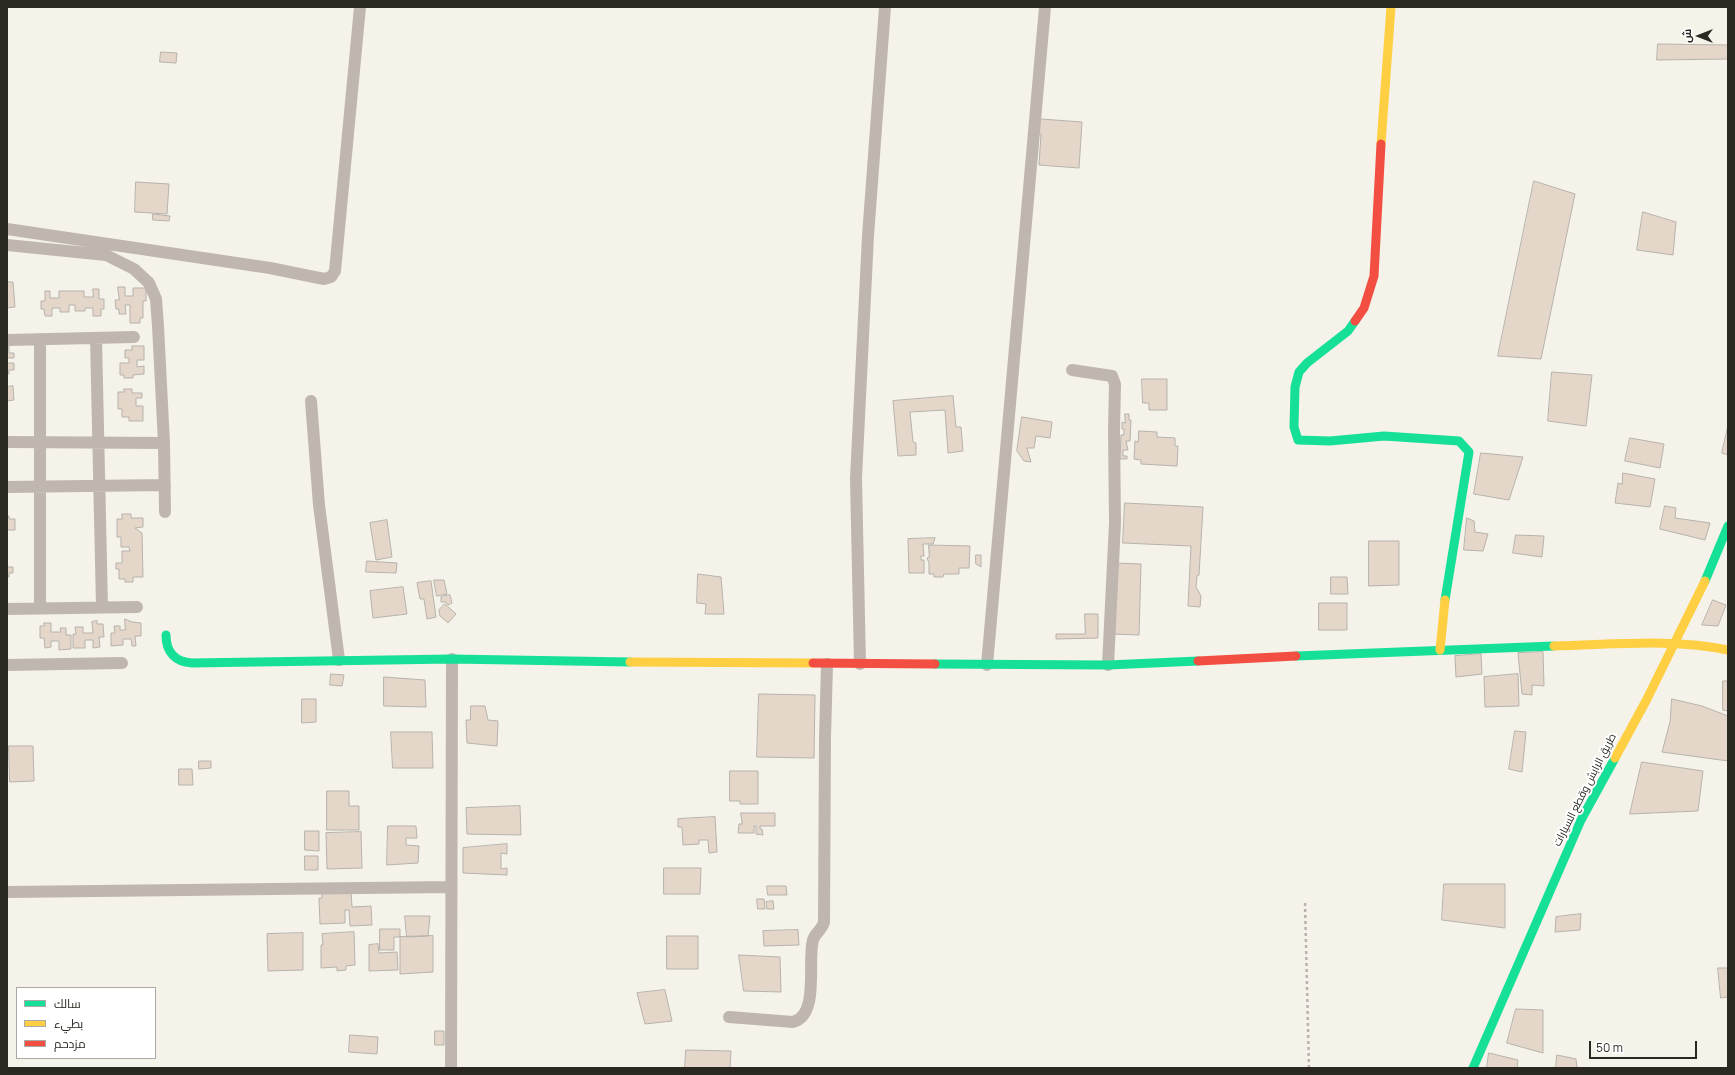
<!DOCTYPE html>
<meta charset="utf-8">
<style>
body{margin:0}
#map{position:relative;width:1735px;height:1075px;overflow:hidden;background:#f5f2e9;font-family:Manrope,Cairo,sans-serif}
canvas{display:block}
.frame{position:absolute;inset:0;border:8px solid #2a2821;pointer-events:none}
.legend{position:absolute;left:16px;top:987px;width:140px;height:72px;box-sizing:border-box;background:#fff;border:1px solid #aaa9a6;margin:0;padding:5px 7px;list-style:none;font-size:12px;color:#2a2821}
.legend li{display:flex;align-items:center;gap:8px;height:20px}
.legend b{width:20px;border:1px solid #aaa9a6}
.north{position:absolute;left:1679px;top:16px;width:40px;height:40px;-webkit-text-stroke:3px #fff;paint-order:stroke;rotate:270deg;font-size:11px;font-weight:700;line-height:16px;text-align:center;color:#2a2821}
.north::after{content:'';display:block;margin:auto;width:14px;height:18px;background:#2a2821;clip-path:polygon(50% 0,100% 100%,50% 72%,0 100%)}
.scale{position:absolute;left:1589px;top:1041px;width:108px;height:18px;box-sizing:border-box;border:2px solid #2a2821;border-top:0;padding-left:5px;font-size:12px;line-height:14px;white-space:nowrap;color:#2a2821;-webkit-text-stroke:3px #fff;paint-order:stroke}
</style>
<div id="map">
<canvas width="1735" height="1075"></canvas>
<div class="frame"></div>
<ul class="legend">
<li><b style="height:5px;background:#16e098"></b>سالك</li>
<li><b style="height:5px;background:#ffcf43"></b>بطيء</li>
<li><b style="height:5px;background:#f24e42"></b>مزدحم</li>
</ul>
<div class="north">ش</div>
<div class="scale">50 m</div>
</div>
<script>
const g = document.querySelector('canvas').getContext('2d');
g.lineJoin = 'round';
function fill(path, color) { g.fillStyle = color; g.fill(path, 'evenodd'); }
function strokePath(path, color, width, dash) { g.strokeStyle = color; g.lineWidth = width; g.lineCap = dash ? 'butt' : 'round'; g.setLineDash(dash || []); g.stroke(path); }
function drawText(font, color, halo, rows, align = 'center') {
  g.font = font + ' Manrope,Cairo,sans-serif'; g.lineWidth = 4; g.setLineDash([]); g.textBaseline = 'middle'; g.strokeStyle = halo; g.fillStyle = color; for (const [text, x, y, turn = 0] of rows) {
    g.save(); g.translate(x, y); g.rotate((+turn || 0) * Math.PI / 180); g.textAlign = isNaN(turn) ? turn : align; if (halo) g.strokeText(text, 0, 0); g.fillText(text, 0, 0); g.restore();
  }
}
const building = new Path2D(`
 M1658,44L1728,45V59L1657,60Z
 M161,52L177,53L176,63L160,62Z
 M1041,119L1082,122L1079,168L1039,165L1041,134H1039V125Z
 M1534,181L1575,194L1541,359L1498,356Z
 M136,182L169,184L167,214L135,212Z
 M1643,212L1676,222L1673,255L1637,250Z
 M153,214L170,216L169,221L153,220Z
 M7,282H13L15,307L7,308Z
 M118,287H125V296H133V288H146V301H143V318H140V323H130V305H125L126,314H119V309H116L115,300H119Z
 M93,289H99V299H104V309H101V316H93V308H85V311H75V305H69V312H60V308H52V316H45L44,309H41V301H45V291H50V298H59V291H84V297H93Z
 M7,344H9V353H14V358H7Z
 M132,346H144V360H137V367L144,366V374L133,375V378H124V375H120V363H129V358H125V350H132Z
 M7,363H14V370H9V374H7Z
 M1552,372L1592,375L1586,426L1548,421Z
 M1142,379H1167V410H1149V403H1143Z
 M13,386L14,400L7,401V387Z
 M124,389H132V393H142V398H136V406H143V421H129V417H122V409H118V392H124Z
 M953,396L956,427H961L963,451L948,453L945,410L910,412L913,442L916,443V455L898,456L893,401Z
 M1125,414H1129V420H1131L1130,441H1126L1128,450H1123V456H1127V459H1120L1121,435H1124V429H1122V422L1125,423Z
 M1022,417L1052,422L1050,438L1036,436L1034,448H1027L1031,462L1024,461L1017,451Z
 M1728,426V455L1722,453Z
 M1139,431L1157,432V437L1175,438V446H1178L1177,466L1141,464V460L1134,459L1135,441L1138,442Z
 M1630,438L1664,444L1660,468L1625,461Z
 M1481,453L1523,457L1509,500L1474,494Z
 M1623,473L1655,479L1650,507L1615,503L1618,483L1622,484Z
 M1125,503L1203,507L1199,575L1197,576L1196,587L1201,596L1200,607L1188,606L1191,546L1123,543Z
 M1665,506L1676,508L1675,518L1710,523L1705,540L1660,529Z
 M122,514H131V518H143V527L135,528L142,533L143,577H133V582H125V579H119V569H116V563H122V551H130L129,547H121V537H117V519H122Z
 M7,516H9V519H15V530H7Z
 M1467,518L1474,521L1475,532L1488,534L1483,551L1464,550Z
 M387,520L392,557L376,560L370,523Z
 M1516,535L1544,536L1542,557L1513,553Z
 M935,538L933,544H923L924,556H921V560H924V573H909L908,539Z
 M1369,541H1399V585L1369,586Z
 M929,545L970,546L969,568H959V574H944L943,577H934V574H929V563L927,558L929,557Z
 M976,555H981V567L976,564Z
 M367,561L397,563L396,573L366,572Z
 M1115,563L1141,564L1139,635L1112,634Z
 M7,567H13V573H9V577H7Z
 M698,574L721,577L724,614H705L706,604L697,603Z
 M1331,577H1347L1348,594H1331Z
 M434,580H444L447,594L437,596Z
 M431,581L436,617L427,619L424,599H420L417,583Z
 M403,587L407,614L373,618L370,591Z
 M450,595L452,603L448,605L446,602H441V597Z
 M1713,600L1726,605L1718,626L1702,625Z
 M1319,603H1347V630H1319Z
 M445,604L456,614L448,623L440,616L439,610Z
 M1085,614H1098V638L1056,639V634H1085Z
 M125,619L132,622L141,623V636H135L136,646H132L131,639H123V645L111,646V633H115L114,626H120V630H125Z
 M97,621V624H103L104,637H99L100,647L93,648V640H85V648H73V634H76L75,627H83V633H93L92,622Z
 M44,623H51V632H61L60,628H66V635H71V649L59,650V641H51V647L45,648L44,638H40V626H44Z
 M1543,652L1544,686L1532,685V695L1522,694L1518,653Z
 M1481,654L1482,674L1456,677L1455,656Z
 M331,674L344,675L342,686L330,685Z
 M1518,674L1519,706L1485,707L1484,677Z
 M384,677L425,680L426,707L384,706Z
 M1723,681H1728V711L1723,710Z
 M759,694L815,695L814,758L757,757Z
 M302,699H316V722L302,723Z
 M1672,699L1702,706L1728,716V761L1662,752L1670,722Z
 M471,706H485L488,720L498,721L497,746L467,743L466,720H470Z
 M1515,731L1526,732L1522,772L1509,769Z
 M391,732H432L433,768H393Z
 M9,746H33L34,781L10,782Z
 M199,761H211V768L199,769Z
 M1642,762L1703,771L1698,811L1630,814Z
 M179,769H192L193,785H179Z
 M730,771H758V804H740V801H730Z
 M327,791H349V806H359V830H327Z
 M520,806L521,835L467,834L466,808Z
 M741,813H775V826H760V829H762L763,835L756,834V826H754V833H738L739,824H742Z
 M715,817L717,852L709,853L708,840H699V844L683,845L682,827H678V819Z
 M388,826H416L417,838H406V845L419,846L418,863L387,865Z
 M305,831H319V851L305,850Z
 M361,832L362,868L327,869L326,833Z
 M507,844V854L501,853V869L507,868V875L463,873V848Z
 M305,856H318V870H305Z
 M664,868H701L700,894H664Z
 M1444,884H1505V928L1442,920Z
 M767,886H786L787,895H768Z
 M351,891L352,907L371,906L372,925L350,926L349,910H345V923L320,924L319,898H322V892Z
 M757,899H764L765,909H758Z
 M773,901L774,909H767L766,902Z
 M1581,914L1580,930L1555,932L1556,917Z
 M405,916H430L428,936L407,937Z
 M380,929H400V937H394V950H380Z
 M798,930L799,945L764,946L763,931Z
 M354,932L355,965L346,966V970L337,971V967L321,968V945H323L322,934Z
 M303,933V970L268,971L267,934Z
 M433,936V972L400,974V937Z
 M667,936H698V969H667Z
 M378,944L379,953L397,952L398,970L369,971V945Z
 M739,955L780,957L781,992L744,991Z
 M1718,968H1728V997L1721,998Z
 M665,990L672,1021L645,1024L637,993Z
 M1516,1009L1543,1010V1053L1507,1043Z
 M435,1031H444V1045H435Z
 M350,1035L378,1037L377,1054L349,1052Z
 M686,1050L731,1051L730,1068H685Z
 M1489,1053L1518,1060L1517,1068H1487Z
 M1557,1055L1576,1059L1577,1068H1556Z`);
const path = new Path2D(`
 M1305,903L1309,1068`);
const street = new Path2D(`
 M7,229L270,268L324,279L331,277L335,271L360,7
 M7,245L106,255L134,269L149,283L156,299L158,326L164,443L165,512
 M96,338L102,607
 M40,339V608
 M7,340L134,337
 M1072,370L1112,376L1115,384L1114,430L1115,523L1108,665
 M311,401L319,505L339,660
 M7,442L164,443
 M7,487L165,485
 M7,609L137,607
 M860,664L856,478L868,236L885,7
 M7,665L122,663
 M987,665L1045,7
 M7,892L451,887
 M729,1017L793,1022C820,1015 807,961 813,940C815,933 822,930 824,922L825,738L827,664
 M451,1068L452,659`);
const fast = new Path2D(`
 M1355,321L1348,331L1307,363L1299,372L1295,387L1294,427L1298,440L1330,441L1384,436L1459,441L1469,452L1445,600
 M1705,581L1728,526
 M166,635C166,652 175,662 192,663L452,659L630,662
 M1296,656L1554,646
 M935,664L1108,665L1198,661
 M1473,1068L1581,820L1615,758`);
const slow = new Path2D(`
 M1381,144L1391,7
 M1554,646C1611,645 1671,638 1728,650
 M1440,650L1445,600
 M630,662L813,663
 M1615,758L1647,699L1705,581`);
const jam = new Path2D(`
 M1355,321L1364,308L1374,276L1381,144
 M1198,661L1296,656
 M813,663L935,664`);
const streetNames = [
 ["طريق الرابش وقطع السيارات",1585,790,-63]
];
fill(building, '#e4d7ca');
strokePath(building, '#b6b2ac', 1);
strokePath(path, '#b9b2ad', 2.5, [3, 3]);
strokePath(street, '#bfb6b0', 12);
strokePath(fast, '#16e098', 9);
strokePath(slow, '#ffcf43', 9);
strokePath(jam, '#f24e42', 9);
drawText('11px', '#2a2821', '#fff', streetNames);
</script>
